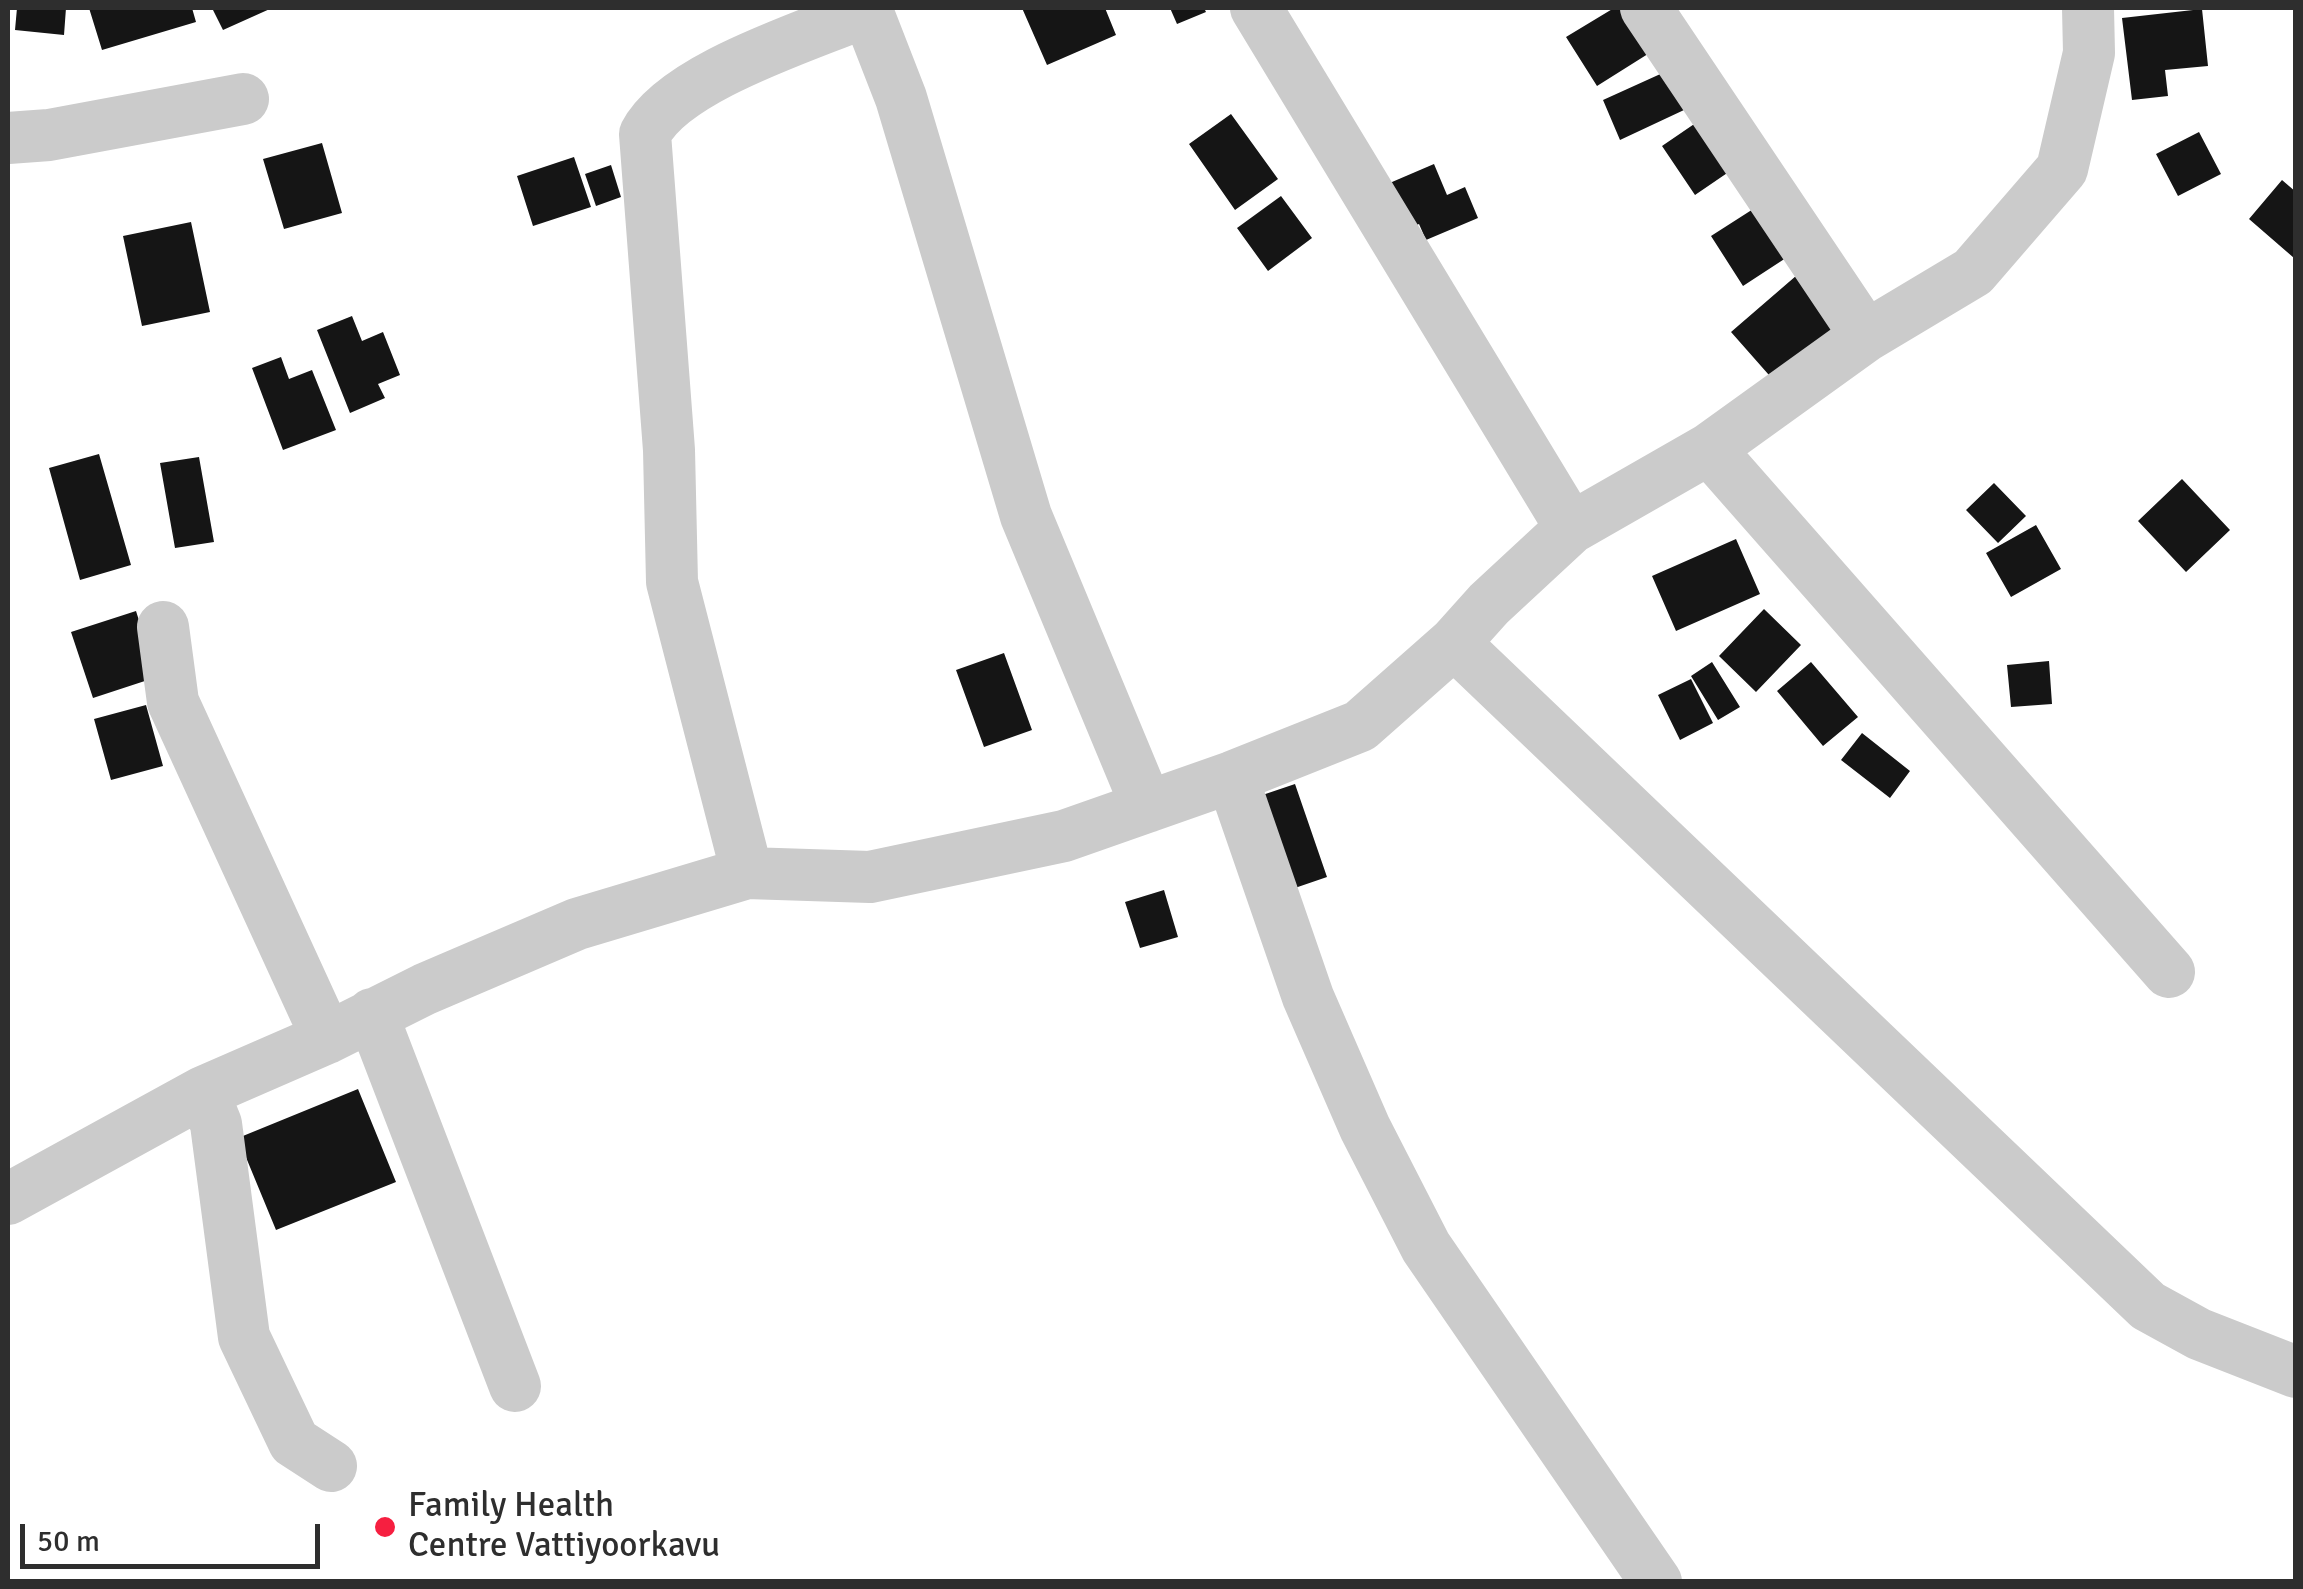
<!DOCTYPE html>
<style>
body{margin:0}
#map{position:relative;width:2303px;height:1589px;overflow:hidden;background:#fff;font-family:Signika,sans-serif}
canvas{display:block}
.frame{position:absolute;inset:0;border:10px solid #2e2e2e;pointer-events:none}
.scale{position:absolute;left:20px;top:1524px;width:300px;height:45px;box-sizing:border-box;border:5px solid #2e2e2e;border-top:0;padding-left:12px;font-size:30px;line-height:35px;white-space:nowrap;color:#2e2e2e;-webkit-text-stroke:8px #fff;paint-order:stroke}
</style>
<div id="map">
<canvas width="2303" height="1589"></canvas>
<div class="frame"></div>
<div class="scale">50 m</div>
</div>
<script>
const g = document.querySelector('canvas').getContext('2d');
g.lineJoin = 'round';
function fill(path, color) { g.fillStyle = color; g.fill(path, 'evenodd'); }
function strokePath(path, color, width, dash) { g.strokeStyle = color; g.lineWidth = width; g.lineCap = dash ? 'butt' : 'round'; g.setLineDash(dash || []); g.stroke(path); }
function drawText(font, color, halo, rows, align = 'center') {
  g.font = font + ' Signika,sans-serif'; g.lineWidth = 10; g.setLineDash([]); g.textBaseline = 'middle'; g.strokeStyle = halo; g.fillStyle = color; for (const [text, x, y, turn = 0] of rows) {
    g.save(); g.translate(x, y); g.rotate((+turn || 0) * Math.PI / 180); g.textAlign = isNaN(turn) ? turn : align; if (halo) g.strokeText(text, 0, 0); g.fillText(text, 0, 0); g.restore();
  }
}
const building = new Path2D(`
 M17,8H66L64,35L15,30Z
 M89,8H192L196,22L102,50Z
 M212,8H272L223,30Z
 M1022,8H1105L1116,35L1047,65Z
 M1170,8H1204L1206,12L1177,24Z
 M1614,8H1634L1659,47L1597,86L1566,37Z
 M2202,9L2208,66L2165,70L2168,96L2132,100L2122,18Z
 M1667,71L1684,110L1620,140L1603,100Z
 M1231,114L1278,179L1235,210L1189,144Z
 M1703,118L1736,167L1695,195L1662,146Z
 M2199,132L2221,174L2178,196L2156,154Z
 M322,143L342,213L284,229L263,159Z
 M574,157L591,207L533,226L517,176Z
 M1434,164L1447,195L1465,187L1478,218L1426,240L1419,224L1384,239L1364,194Z
 M611,165L621,197L596,206L585,174Z
 M2282,180L2296,192L2294,258L2249,219Z
 M1281,196L1312,238L1268,271L1237,228Z
 M1761,204L1792,254L1743,286L1711,236Z
 M191,222L210,312L142,326L123,236Z
 M1804,269L1847,318L1776,383L1731,332Z
 M352,316L362,341L383,332L400,375L378,384L385,398L350,413L317,330Z
 M281,357L289,379L312,370L336,430L283,450L252,368Z
 M99,454L131,565L80,580L49,468Z
 M199,457L214,542L175,548L160,463Z
 M2182,479L2230,530L2186,572L2138,521Z
 M1994,483L2026,516L1998,543L1966,510Z
 M2036,525L2061,569L2011,597L1986,553Z
 M1736,539L1760,594L1676,631L1652,576Z
 M1764,609L1801,645L1756,692L1719,656Z
 M136,611L157,677L93,698L71,632Z
 M1004,653L1032,730L984,747L956,670Z
 M2049,661L2052,704L2011,707L2007,665Z
 M1712,662L1740,707L1718,720L1691,676Z
 M1811,662L1858,717L1823,746L1777,691Z
 M1691,679L1713,723L1680,740L1658,695Z
 M146,705L163,766L111,780L94,719Z
 M1862,733L1910,771L1890,798L1841,760Z
 M1295,784L1327,877L1254,902L1221,809Z
 M1164,890L1178,937L1140,948L1125,902Z
 M358,1089L396,1182L276,1230L238,1138Z`);
const minor = new Path2D(`
 M866,8L901,98L1026,516L1147,807
 M1256,8L1571,528
 M1646,8L1866,336
 M8,138L49,135L243,99
 M1709,449L2169,972
 M163,627L173,702L327,1038
 M1454,643L2148,1306L2199,1334L2296,1372
 M1232,777L1308,997L1365,1128L1426,1247L1656,1582
 M747,873L672,582L669,450L645,134C674,77 808,36 867,11
 M372,1014L515,1386
 M203,1092L216,1124L244,1337L294,1442L331,1466
 M8,1199L203,1092L327,1038L425,989L577,924L747,873L870,877L1064,836L1232,777L1360,726L1454,643L1489,604L1571,528L1709,449L1866,336L1973,272L2062,169L2089,53L2088,8`);
const markers = [
 [385,1527,12,"#f61f40"]
];
const poiNames = [
 ["Family Health",408,1507],
 ["Centre Vattiyoorkavu",408,1547]
];
fill(building, '#151515');
strokePath(minor, '#cbcbcb', 52);
for (const [x, y, r, color] of markers) { const dot = new Path2D(); dot.arc(x, y, r, 0, 2 * Math.PI); g.fillStyle = color; g.fill(dot); strokePath(dot, '#fff', 4); }
drawText('35px', '#2e2e2e', '#fff', poiNames, 'left');
</script>
